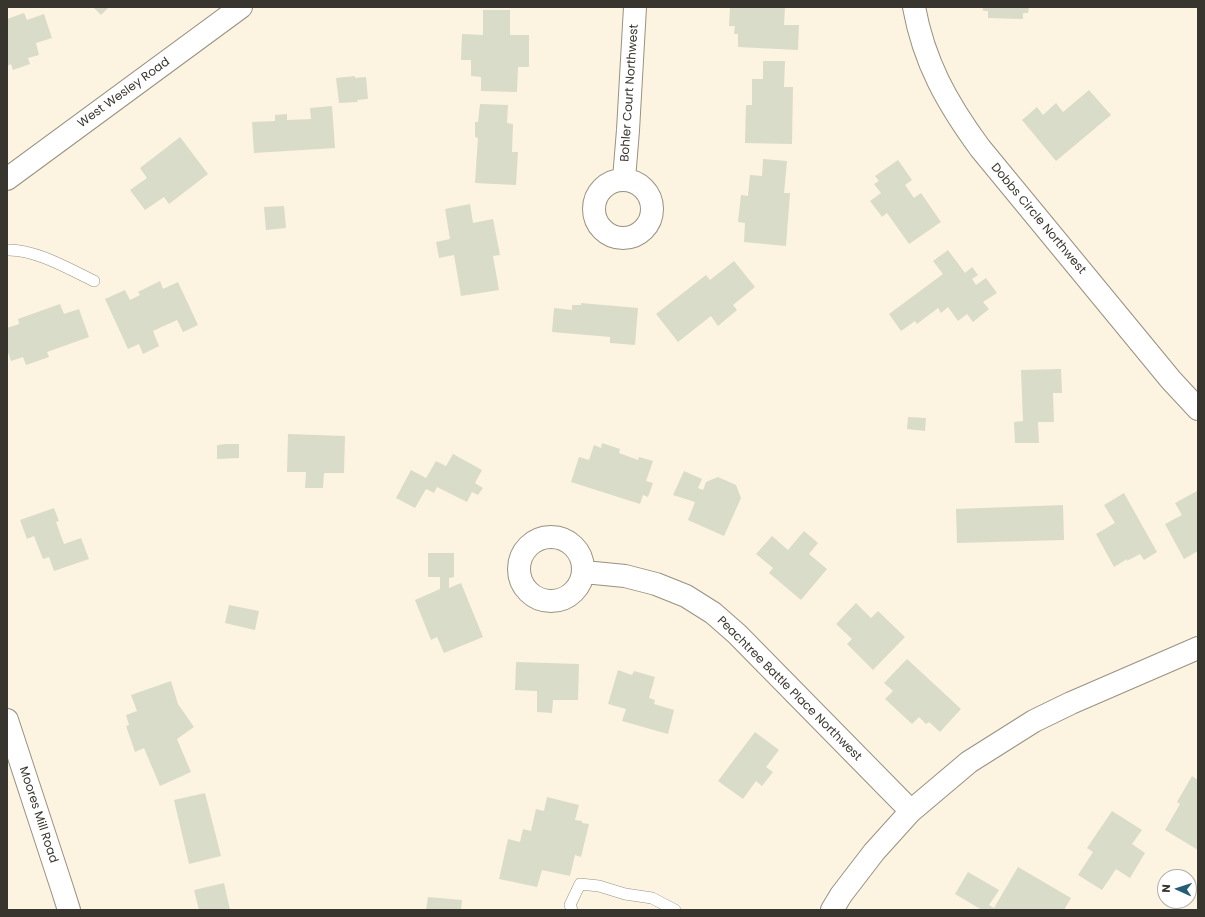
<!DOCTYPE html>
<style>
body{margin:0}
#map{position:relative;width:1205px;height:917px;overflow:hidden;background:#fcf4e1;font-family:Poppins,sans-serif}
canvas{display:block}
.frame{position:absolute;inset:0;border:8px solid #38352e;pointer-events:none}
.north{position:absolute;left:1157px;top:869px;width:40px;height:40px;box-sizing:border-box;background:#fff;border:1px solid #afaeab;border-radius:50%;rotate:273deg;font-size:11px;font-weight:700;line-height:16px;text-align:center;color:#38352e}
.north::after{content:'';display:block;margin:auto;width:14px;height:18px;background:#245d76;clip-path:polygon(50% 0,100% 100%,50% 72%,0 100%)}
</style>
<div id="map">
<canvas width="1205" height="917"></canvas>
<div class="frame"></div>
<div class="north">N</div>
</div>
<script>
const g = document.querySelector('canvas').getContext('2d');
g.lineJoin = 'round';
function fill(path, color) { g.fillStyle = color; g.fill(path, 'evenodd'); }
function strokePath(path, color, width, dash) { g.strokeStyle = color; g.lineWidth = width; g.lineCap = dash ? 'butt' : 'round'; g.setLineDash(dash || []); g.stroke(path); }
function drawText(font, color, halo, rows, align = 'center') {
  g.font = font + ' Poppins,sans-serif'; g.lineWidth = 3; g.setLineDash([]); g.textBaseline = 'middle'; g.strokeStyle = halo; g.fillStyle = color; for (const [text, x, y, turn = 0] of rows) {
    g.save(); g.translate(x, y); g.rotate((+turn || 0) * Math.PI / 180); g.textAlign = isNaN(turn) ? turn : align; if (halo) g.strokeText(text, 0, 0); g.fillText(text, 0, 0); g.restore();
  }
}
const building = new Path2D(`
 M93,7H109L101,15Z
 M730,7H785L784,25H799L798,50L738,47V34H734L735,26H729Z
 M983,7H1029L1028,13H1023V19L988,18V11H983Z
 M483,10H510V35H529V67H518L517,92L481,91V77L471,76V60H461L462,34L483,35Z
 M24,13L27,20L44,14L52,38L36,43L39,55L28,58L30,64L13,70L11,64L7,66V19Z
 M763,61H785L784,87H793L792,144L745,143L746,105H752V79H763Z
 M355,76V78L366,77L368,99L357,100L358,102L339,103L336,78Z
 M1089,90L1111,115L1056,161L1022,120L1037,107L1043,115L1056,103L1063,112Z
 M480,104L508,105L507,123L513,124L512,152H518L516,185L475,183L478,138L475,137V122H478Z
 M332,106L335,148L254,153L252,122L275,121V115L287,114V120L311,119L310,108Z
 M180,137L208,174L169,204L164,197L145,210L130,190L147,178L140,168Z
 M763,159L787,161L784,193H790L786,246L744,242L745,223L738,222L741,195L748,196L750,175L762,176Z
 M898,160L912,180L905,185L914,198L921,193L941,222L909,244L887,213L882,217L870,201L881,193L874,184L879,181L875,176Z
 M470,204L473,223L493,219L500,255L493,256L499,290L461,296L454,255L439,258L436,242L450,239L445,209Z
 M284,206L286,228L266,230L264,207Z
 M948,250L965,273L972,267L978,275L972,279L976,285L986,278L997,293L983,302L989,309L973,322L967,314L958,321L948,307L941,313L938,308L917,324L915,321L901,331L889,314L943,274L933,261Z
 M734,261L755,287L733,305L737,310L718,326L711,316L678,342L656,314L706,275L710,280Z
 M160,281L163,289L178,282L198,325L183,332L177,320L153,331L159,346L143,354L139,344L128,349L105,299L125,290L130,300L140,295L138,292Z
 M581,303L638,308L635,345L610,343V337L552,332L554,308L572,310V305H581Z
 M60,304L64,314L79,309L89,337L47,352L49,357L26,365L23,357L11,361L7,349V328L19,324L18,319Z
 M1061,369L1062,393H1053L1054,422H1038L1039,443H1015L1014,422L1023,421L1021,370Z
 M908,417L926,418L925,431L907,429Z
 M288,434L345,436L344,473H324L323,488H305L306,472H287Z
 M602,443L620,449L619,453L638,460L639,457L653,461L646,481L653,483L648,497L643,495L640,504L571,482L579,457L589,460L594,445L601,448Z
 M227,444H239V458L217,459V445Z
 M453,454L482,470L475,483L483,488L478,495L472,492L467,502L437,487L434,493L426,489L415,508L396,498L411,470L426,478L436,461L446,466Z
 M684,471L702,479L698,488L703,490L706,482L718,477L736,485L741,498L724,536L688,520L695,502L673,495Z
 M1197,491L1198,493V551L1184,559L1165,524L1182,515L1175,503Z
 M1124,493L1157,552L1144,560L1140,554L1127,561V559L1114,567L1096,534L1115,523L1104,505Z
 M1063,505L1064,540L957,543L956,509Z
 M54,508L59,521L56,522L64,544L81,538L89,559L54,571L49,557L43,559L34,536L27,539L20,520Z
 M804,531L818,543L809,554L827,569L801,600L769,573L773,568L756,554L772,536L788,550Z
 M428,553H454V577L449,578V588L461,583L483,637L444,653L437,637L431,640L415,600L440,589V577H428Z
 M856,603L871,618L878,611L905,637L873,670L847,644L852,639L836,624Z
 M229,605L259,611L255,630L225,623Z
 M907,659L961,709L940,732L929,722L926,724L919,717L912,724L885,699L893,691L884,683Z
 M516,662L579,664L578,700H553L552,713L537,712V691L515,690Z
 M618,670L632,675L634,671L655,677L649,698L655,700L654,704L674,710L668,734L622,721L626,709L608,704Z
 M171,681L178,704L194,727L177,739L191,772L160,786L144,748L135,752L126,726L129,725L126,715L137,711L131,695Z
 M755,732L779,750L766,767L773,772L762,786L756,781L743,799L718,781Z
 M1192,776L1198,780V850L1165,830L1180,804L1177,802Z
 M205,793L221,856L189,864L174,800Z
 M547,797L579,805L575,820L582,821V823L589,824L581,857L575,855L570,876L542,870L537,887L499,879L508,839L520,842L523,829L531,831L536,809L544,811Z
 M1112,811L1142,830L1132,844L1145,853L1130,878L1116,869L1102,890L1078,875L1093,852L1087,848Z
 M1018,867L1071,898L1064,910H982L955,894L968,872L999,890L989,905L994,908Z
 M224,883L230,910H199L194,890Z
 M428,897L462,900L461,910H426Z`);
const lane = new Path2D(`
 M7,250C35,249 69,269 94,281
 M572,910L570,905L580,884L599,886L625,894L652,898L675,910`);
const street = new Path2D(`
 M914,7C924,62 947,103 980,148L1171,380L1198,409
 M624,179L628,130L635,7
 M594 209a29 29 0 1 1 58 0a29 29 0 1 1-58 0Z
 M519 569a32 32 0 1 1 64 0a32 32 0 1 1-64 0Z
 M584,572L625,576L656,584L686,596L713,613L737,634L911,811
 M832,910L841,895L874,852L911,811L969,762L1034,721L1071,703L1198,648`);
const secondary = new Path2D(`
 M7,179L241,7
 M7,720L62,888L69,910`);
const streetNames = [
 ["West Wesley Road",124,93,-36],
 ["Bohler Court Northwest",630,93,-86],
 ["Dobbs Circle Northwest",1038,219,50],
 ["Peachtree Battle Place Northwest",789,689,45],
 ["Moores Mill Road",38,815,72]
];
fill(building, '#d8dcc8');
strokePath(lane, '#999180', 12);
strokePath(street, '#999180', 24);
strokePath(secondary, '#999180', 24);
strokePath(lane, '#fff', 11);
strokePath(street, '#fff', 22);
strokePath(secondary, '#fff', 22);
drawText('12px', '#38352e', '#fff', streetNames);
</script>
